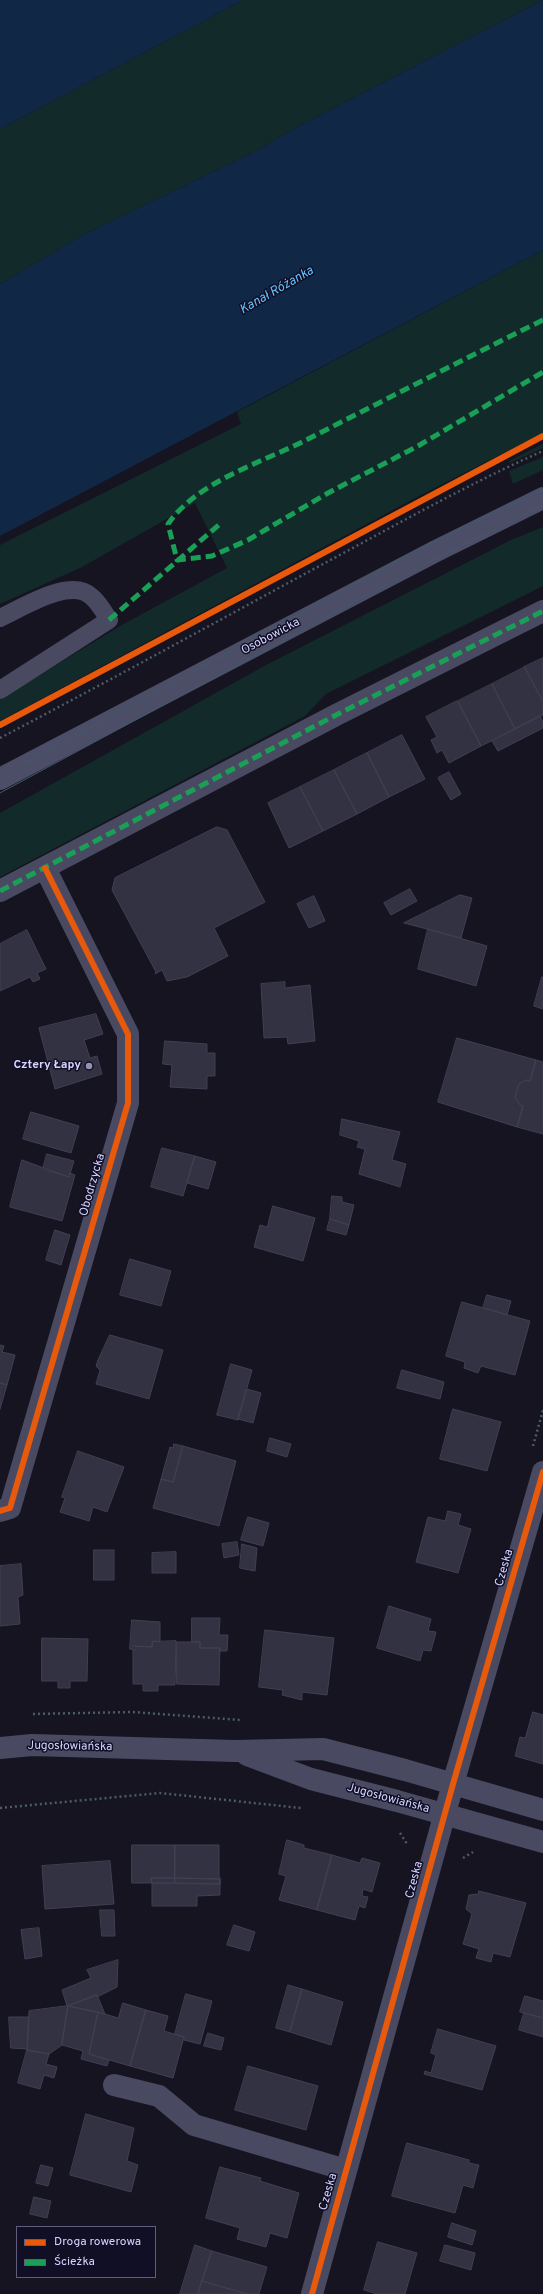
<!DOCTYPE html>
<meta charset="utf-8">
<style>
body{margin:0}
#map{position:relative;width:543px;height:2294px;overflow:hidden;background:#151420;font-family:Overpass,sans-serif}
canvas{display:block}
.legend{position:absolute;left:16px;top:2226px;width:140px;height:52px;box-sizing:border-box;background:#110f25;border:1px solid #605e7c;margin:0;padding:5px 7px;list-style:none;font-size:12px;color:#d6d4fe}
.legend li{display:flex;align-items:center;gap:8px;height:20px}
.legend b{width:20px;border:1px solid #605e7c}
</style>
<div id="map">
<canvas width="543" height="2294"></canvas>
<ul class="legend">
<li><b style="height:5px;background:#e8590c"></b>Droga rowerowa</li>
<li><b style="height:5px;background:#1a9f57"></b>Ścieżka</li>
</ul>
</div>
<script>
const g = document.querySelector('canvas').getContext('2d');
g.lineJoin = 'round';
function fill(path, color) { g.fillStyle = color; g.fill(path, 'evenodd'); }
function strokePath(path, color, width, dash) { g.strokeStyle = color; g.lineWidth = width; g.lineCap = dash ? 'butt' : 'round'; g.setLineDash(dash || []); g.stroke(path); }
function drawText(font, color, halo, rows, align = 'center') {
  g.font = font + ' Overpass,sans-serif'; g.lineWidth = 3; g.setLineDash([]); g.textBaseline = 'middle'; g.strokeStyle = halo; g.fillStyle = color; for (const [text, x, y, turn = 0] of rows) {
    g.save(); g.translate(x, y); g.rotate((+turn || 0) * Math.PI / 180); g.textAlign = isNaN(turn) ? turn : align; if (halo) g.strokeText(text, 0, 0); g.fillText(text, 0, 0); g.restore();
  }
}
const green = new Path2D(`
 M243,0H543L295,128L258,150L81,236L0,284V129Z
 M543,250V433L417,497L0,721V699L120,626L227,568L195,503L82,567L0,604V545L241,424L237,412Z
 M543,444V448L510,463L509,461Z
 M543,457V470L513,484L509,471Z
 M543,527V586L326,694L305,716L0,877V813L266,665L511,540Z`);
const water = new Path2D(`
 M0,0H243L0,129Z
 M543,0V250L0,536V284L81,236L258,150L295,128Z`);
const building = new Path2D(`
 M543,658V702L524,667Z
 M525,667L543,702V715L515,729L492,684Z
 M492,684L515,729L481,746L458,701Z
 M457,701L481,746L449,763L442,750L437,753L431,740L437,737L426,717Z
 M540,716L543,722V728L498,751L492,741Z
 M402,735L425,779L389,797L367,753Z
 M367,753L389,797L357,814L334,770Z
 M334,770L357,814L323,831L300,787Z
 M449,772L461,794L451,800L438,778Z
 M300,787L323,831L289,848L268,803Z
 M217,827L227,830L265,902L214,928L228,956L187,977L167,981L162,970L155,974L156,972L112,890L115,878Z
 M410,889L417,901L391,915L384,903Z
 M460,895L472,898L461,938L404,923Z
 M314,896L325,921L309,928L297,904Z
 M428,929L487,946L476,986L418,969Z
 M27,930L46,969L37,973L40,979L33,982L30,977L0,991V944Z
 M542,977H543V1009L534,1006Z
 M285,982V988L310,985L315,1041L288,1044L287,1037L264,1038L261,984Z
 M96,1014L103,1034L84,1040L90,1058L97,1056L102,1074L55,1089L39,1028Z
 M457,1038L536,1060L530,1081L526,1080L519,1084L515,1097L520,1105L523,1106L517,1127L438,1102Z
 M165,1041L207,1044V1053H215V1076H207V1089L170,1087L172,1065L163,1064Z
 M536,1060L543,1062V1134L517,1127L523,1106L520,1105L515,1097L519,1084L526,1080L530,1081Z
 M31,1112L79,1126L71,1153L23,1139Z
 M342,1119L400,1132L392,1160L406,1164L400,1187L359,1174L365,1149L357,1147L359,1141L340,1135Z
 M162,1148L195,1156L183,1196L151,1187Z
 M47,1154L74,1161L69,1177L43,1169Z
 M195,1156L216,1162L208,1189L187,1183Z
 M22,1160L69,1177L70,1173L75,1175L62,1221L10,1207Z
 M332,1196L342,1197V1202L354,1205L349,1225L330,1219Z
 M273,1206L315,1218L303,1261L254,1247L260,1225L267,1227Z
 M330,1219L349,1225L346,1235L327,1230Z
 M55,1230L70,1235L61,1265L46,1260Z
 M130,1259L171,1271L161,1306L120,1295Z
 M487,1295L511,1301L507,1315L483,1308Z
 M462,1302L530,1321L515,1375L481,1366L478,1373L464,1368L465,1362L446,1356Z
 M110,1335L163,1350L149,1399L96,1384L100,1370L96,1366L98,1360Z
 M0,1345L4,1346L2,1352L15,1355L7,1385L0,1383Z
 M231,1364L252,1370L238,1420L217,1415Z
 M402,1370L444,1382L440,1399L397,1388Z
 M0,1383L7,1385L0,1409Z
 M247,1389L261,1393L253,1423L238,1419Z
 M453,1409L501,1422L487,1471L440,1459Z
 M270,1438L291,1444L287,1457L267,1451Z
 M174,1444L183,1446L173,1482L161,1479L170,1447L173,1448Z
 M183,1446L236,1461L219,1526L153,1508L161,1479L173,1482Z
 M78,1451L124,1467L107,1512L93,1507L89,1521L60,1512L65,1498L62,1497Z
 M448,1511L461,1514L458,1525L471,1529L458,1573L416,1562L428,1517L445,1521Z
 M248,1517L269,1523L263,1546L241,1540Z
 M237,1542L239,1555L224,1558L222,1544Z
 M242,1544L257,1548L255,1571L240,1568Z
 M94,1550H114V1580H94Z
 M176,1552V1573H152V1553Z
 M21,1564L23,1595L18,1597L20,1624L0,1626V1566Z
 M389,1606L431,1619L428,1631L436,1632L431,1651L423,1650L420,1661L377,1648Z
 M192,1618H220L219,1635H228L227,1651H219L220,1648H200V1642H192Z
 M132,1620L160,1622V1642L153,1641L152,1647L135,1646V1650L130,1649Z
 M265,1630L334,1638L327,1695L302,1692V1700L282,1695L283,1690L259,1687Z
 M42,1638L88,1639L87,1681H70V1688H58V1681H42Z
 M176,1641L175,1685H158V1691H143V1684H133V1646L152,1647V1642Z
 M177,1642H200V1648H220L219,1685L177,1684Z
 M533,1712L543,1715V1764L515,1756L520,1737L525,1738Z
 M287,1840L304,1845V1848L332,1855L317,1910L279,1900L286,1876L279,1874Z
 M132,1845H175V1878H151L152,1883H132Z
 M175,1845H219V1879L175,1878Z
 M332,1855L360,1863L362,1858L380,1863L372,1892L363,1889L362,1896L368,1897L365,1908L359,1906L355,1920L317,1910Z
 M110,1861L114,1904L45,1909L42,1866Z
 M151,1878H175V1883H152Z
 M175,1878L219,1879L220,1884L175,1883Z
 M220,1878V1895L197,1896V1906H152V1883L220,1884Z
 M479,1891L526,1903L510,1957L493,1953L491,1962L476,1958L479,1949L463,1944L472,1914L466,1909L469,1895L478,1894Z
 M100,1910H114L115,1936H102Z
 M234,1925L255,1932L249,1951L227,1945Z
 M39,1928L42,1956L25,1959L21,1930Z
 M118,1960L117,1987L97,1997V1995L67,2006L62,1990L91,1978L87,1970Z
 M288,1985L302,1989L290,2032L276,2028Z
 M302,1989L343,2002L331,2045L290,2032Z
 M186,1994L212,2001L200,2044L184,2040V2037L175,2034Z
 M97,1995L105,2014L68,2006Z
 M525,1996L543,2001V2018L520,2012Z
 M123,2003L146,2010L130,2066L89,2054L98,2012L118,2018Z
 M68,2006L98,2012L89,2054L109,2060L107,2066L81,2059L83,2051L62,2045Z
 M68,2006L62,2045L49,2054L27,2050L29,2011Z
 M146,2010L168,2016L164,2031L184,2037L173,2078L130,2066Z
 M524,2013L543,2018V2037L519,2030Z
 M9,2017H29L27,2049L11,2048Z
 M438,2029L496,2046L482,2090L424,2074L425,2071L431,2073L436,2055L431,2053Z
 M208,2033L224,2038L221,2050L204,2046Z
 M27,2050L49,2054L46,2064L57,2067L54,2078L44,2075L40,2089L18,2083Z
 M248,2066L318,2086L306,2130L235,2110Z
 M86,2114L134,2128L127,2161L138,2165L131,2192L70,2175Z
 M407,2143L469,2160V2163L479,2165L473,2188L463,2185L455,2213L392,2196Z
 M41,2165L53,2168L48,2186L36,2183Z
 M220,2167L261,2178L260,2181L299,2193L287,2238L270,2233L266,2247L237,2239L240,2228L206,2218Z
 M34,2197L51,2201L47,2218L30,2214Z
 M452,2223L476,2231L472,2245L448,2237Z
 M378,2242L417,2253L405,2294H377L364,2290Z
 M195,2245L212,2251L198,2294H180Z
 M445,2245L475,2253L471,2270L440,2261Z
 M212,2251L267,2267L259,2294H247L202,2281Z
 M202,2281L247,2294H198Z`);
const path = new Path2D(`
 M0,738C109,681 216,622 323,564C396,525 468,484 543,451
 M533,1446L543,1410
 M33,1714L133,1712L240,1720
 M0,1808L160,1793L301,1808
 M400,1833L407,1844
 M463,1858L473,1852`);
const lane = new Path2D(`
 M0,618C22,608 71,576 92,597C99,603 104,612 109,620L0,690`);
const street = new Path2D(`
 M0,891L338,714L543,611
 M0,1511L10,1508L128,1103V1034L45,868
 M0,1748L32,1745L235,1751L323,1749L405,1770L543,1810
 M247,1755L311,1779L397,1801L543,1842
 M114,2085L159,2096L194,2125L346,2170
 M312,2294L453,1784L543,1472`);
const secondary = new Path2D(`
 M0,779L436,551L543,498`);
const tram = new Path2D(`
 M0,777L417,550L543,490
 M0,793L421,566L543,505`);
const quiet = new Path2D(`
 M543,320C464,359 385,400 306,440C261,463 198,481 168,524L177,560L212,556L248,540L328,493L418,446L543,372
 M109,620L221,523
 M0,891L338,714L543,611`);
const cycleway = new Path2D(`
 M0,725L543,436
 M0,1511L10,1508L128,1103V1034L45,868
 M312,2294L453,1784L543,1472`);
const markers = [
 [89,1066,4,"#9291b0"]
];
const streetNames = [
 ["Osobowicka",271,637,-28],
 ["Obodrzycka",93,1185,-74],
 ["Czeska",505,1568,-74],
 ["Jugosłowiańska",70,1747,1],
 ["Jugosłowiańska",388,1799,15],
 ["Czeska",415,1880,-75],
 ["Czeska",329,2192,-74]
];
const poiNames = [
 ["Cztery Łapy",81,1066]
];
const waterNames = [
 ["Kanał Różanka",277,291,-30]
];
fill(green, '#122b2a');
fill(water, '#102745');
fill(building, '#333242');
strokePath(building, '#413f53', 1);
strokePath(path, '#4b5b67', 2.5, [2, 3]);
strokePath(lane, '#494a61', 18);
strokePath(street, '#494a61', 22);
strokePath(secondary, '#4c4d66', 22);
strokePath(tram, '#425a68', 1);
strokePath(quiet, '#1a9f57', 5, [10, 5]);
strokePath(cycleway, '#e8590c', 6);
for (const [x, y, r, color] of markers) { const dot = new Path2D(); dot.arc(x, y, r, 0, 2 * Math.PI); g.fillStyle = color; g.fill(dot); strokePath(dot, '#110f25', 1.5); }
drawText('12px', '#d6d4fe', '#110f25', streetNames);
drawText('bold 12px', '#d6d4fe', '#110f25', poiNames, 'right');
drawText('italic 13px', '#64c0fc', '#110f25', waterNames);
</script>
